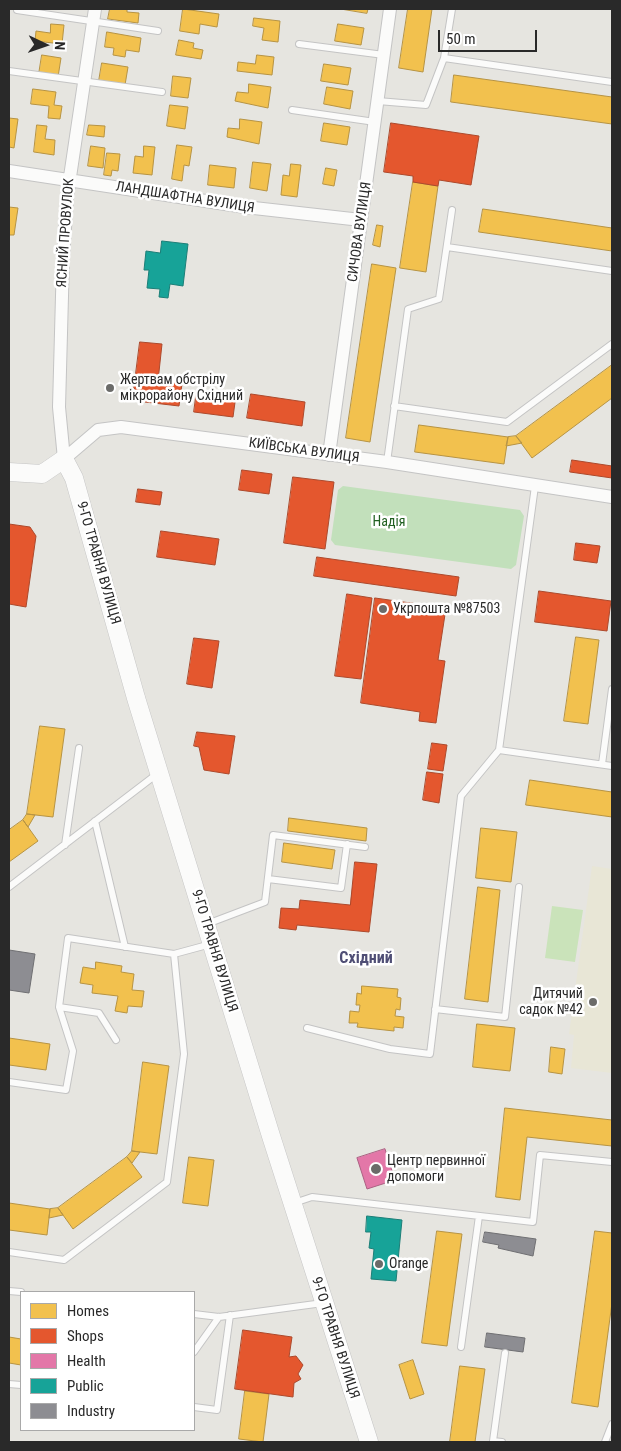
<!DOCTYPE html>
<meta charset="utf-8">
<style>
body{margin:0}
#map{position:relative;width:621px;height:1451px;overflow:hidden;background:#e6e5e0;font-family:"Roboto Condensed",sans-serif}
canvas{display:block}
.frame{position:absolute;inset:0;border:10px solid #292929;pointer-events:none}
.legend{position:absolute;left:20px;top:1291px;width:175px;height:140px;box-sizing:border-box;background:#fff;border:1px solid #a9a9a9;margin:0;padding:6px 9px;list-style:none;font-size:15px;color:#292929}
.legend li{display:flex;align-items:center;gap:10px;height:25px}
.legend b{width:25px;border:1px solid #a9a9a9}
.north{position:absolute;left:20px;top:20px;width:50px;height:50px;-webkit-text-stroke:4px #fff;paint-order:stroke;rotate:93deg;font-size:14px;font-weight:700;line-height:20px;text-align:center;color:#292929}
.north::after{content:'';display:block;margin:auto;width:18px;height:22px;background:#292929;clip-path:polygon(50% 0,100% 100%,50% 72%,0 100%)}
.scale{position:absolute;left:438px;top:30px;width:99px;height:22px;box-sizing:border-box;border:2px solid #292929;border-top:0;padding-left:6px;font-size:15px;line-height:18px;white-space:nowrap;color:#292929;-webkit-text-stroke:4px #fff;paint-order:stroke}
</style>
<div id="map">
<canvas width="621" height="1451"></canvas>
<div class="frame"></div>
<ul class="legend">
<li><b style="height:14px;background:#f2c14e"></b>Homes</li>
<li><b style="height:14px;background:#e4572e"></b>Shops</li>
<li><b style="height:14px;background:#e377a8"></b>Health</li>
<li><b style="height:14px;background:#17a398"></b>Public</li>
<li><b style="height:14px;background:#8d8d92"></b>Industry</li>
</ul>
<div class="north">N</div>
<div class="scale">50 m</div>
</div>
<script>
const g = document.querySelector('canvas').getContext('2d');
g.lineJoin = 'round';
function fill(path, color) { g.fillStyle = color; g.fill(path, 'evenodd'); }
function strokePath(path, color, width, dash) { g.strokeStyle = color; g.lineWidth = width; g.lineCap = dash ? 'butt' : 'round'; g.setLineDash(dash || []); g.stroke(path); }
function drawText(font, color, halo, rows, align = 'center') {
  g.font = font + ' "Roboto Condensed",sans-serif'; g.lineWidth = 5; g.setLineDash([]); g.textBaseline = 'middle'; g.strokeStyle = halo; g.fillStyle = color; for (const [text, x, y, turn = 0] of rows) {
    g.save(); g.translate(x, y); g.rotate((+turn || 0) * Math.PI / 180); g.textAlign = isNaN(turn) ? turn : align; if (halo) g.strokeText(text, 0, 0); g.fillText(text, 0, 0); g.restore();
  }
}
const education = new Path2D(`
 M592,866L612,869V1073L571,1068L574,1035L569,1034Z`);
const green = new Path2D(`
 M343,486L520,510L524,516L516,565L511,569L335,545L331,540L338,490Z`);
const pitch = new Path2D(`
 M552,906L583,910L575,962L545,958Z`);
const homes = new Path2D(`
 M110,9H127V12L139,13L138,23L108,19Z
 M183,9L219,14L217,27L200,24L199,34L180,31Z
 M341,9H368L367,13Z
 M408,9H432L423,72L399,68Z
 M254,18L280,21L278,42L262,40L264,28L253,26Z
 M51,24L64,25L62,44L35,41L36,31L50,33Z
 M338,24L364,28L361,45L335,41Z
 M107,32L141,38L139,52L126,50L125,57L113,55L114,48L105,47Z
 M179,40L194,43L193,48L203,50L201,59L176,55Z
 M42,55L61,58L58,77L39,74Z
 M257,55L274,57L272,75L237,71L238,62L255,64Z
 M102,63L128,67L125,85L99,81Z
 M324,64L351,68L348,85L321,81Z
 M454,75L612,97V124L451,102Z
 M173,76L191,78L188,98L171,96Z
 M249,84L271,87L268,108L235,101L237,92L248,93Z
 M327,87L353,91L350,109L324,104Z
 M33,89L56,92L54,105L62,106L60,119L48,118L49,106L31,104Z
 M170,105L188,107L185,129L167,126Z
 M9,118L18,119L14,148L9,147Z
 M240,119L262,122L259,144L227,137L228,128L239,129Z
 M324,123L350,127L347,145L321,141Z
 M37,125L47,126L45,139L55,140L54,155L34,152Z
 M89,125L105,126L104,137L87,135Z
 M177,145L192,147L189,166L184,165L182,181L172,179Z
 M91,146L105,148L103,168L88,166Z
 M144,146L155,147L152,175L133,173L135,156L143,157Z
 M107,153L120,154L118,171L112,170L111,176L104,175Z
 M253,162L271,164L267,191L250,188Z
 M291,164L301,165L297,197L281,195L283,175L289,176Z
 M210,165L236,168L234,188L208,185Z
 M326,168L337,170L334,186L323,184Z
 M413,182L438,186L426,272L400,268Z
 M9,207L18,208L14,235H9Z
 M483,209L612,228V251L479,232Z
 M377,225L383,226L380,247L373,245Z
 M372,264L396,268L370,442L346,438Z
 M612,365V398L532,458L516,436Z
 M419,425L508,437L504,464L415,452Z
 M516,436L522,443L506,446L508,437Z
 M576,637L599,640L588,724L564,721Z
 M40,726L65,729L53,817L27,814Z
 M530,780L612,792V817L526,805Z
 M27,814L35,815L28,827L23,820Z
 M289,818L367,828L366,841L288,831Z
 M23,820L38,841L9,862V830Z
 M481,828L517,832L511,882L476,878Z
 M284,843L335,850L332,869L282,862Z
 M478,887L500,890L488,1002L465,999Z
 M96,962L122,966L121,972L134,974L132,990L144,991L142,1007L128,1006L127,1013L115,1011L118,996L92,993L93,985L80,983L83,967L95,969Z
 M362,986L398,989L397,997L401,998L400,1010L396,1009L395,1016L404,1017L403,1028L394,1027V1031L357,1027L358,1023H349L350,1011L359,1012L360,1005H356L357,993L361,994Z
 M477,1024L515,1028L510,1071L473,1067Z
 M9,1038L50,1044L46,1070L9,1065Z
 M551,1047L565,1049L562,1074L549,1072Z
 M143,1062L169,1066L157,1154L132,1151Z
 M505,1108L612,1120V1146L527,1137L520,1200L496,1197Z
 M132,1151L140,1152L132,1163L127,1157Z
 M127,1157L142,1177L73,1229L58,1208Z
 M189,1157L214,1160L208,1206L183,1203Z
 M9,1203L50,1209L47,1235L9,1230Z
 M58,1208L63,1215L49,1218L50,1209Z
 M437,1231L462,1234L447,1346L422,1343Z
 M595,1231L612,1233V1303L598,1407L572,1403Z
 M9,1337L21,1339V1365L9,1363Z
 M413,1360L424,1394L410,1399L399,1365Z
 M460,1366L485,1369L475,1442H450Z
 M245,1391L269,1394L263,1442L239,1439Z`);
const shops = new Path2D(`
 M391,123L479,136L471,185L439,180L438,186L413,182V176L384,172Z
 M140,342L162,344L158,381L182,384L179,406L145,402L134,388Z
 M197,390L236,395L233,417L194,412Z
 M251,394L305,402L302,426L247,418Z
 M572,460L612,466V478L570,472Z
 M242,470L272,474L269,494L239,490Z
 M293,477L334,482L325,549L284,543Z
 M138,489L162,492L160,505L136,502Z
 M9,524L30,527L36,536L26,607L9,604Z
 M161,531L219,539L215,565L157,557Z
 M576,543L600,546L597,563L574,560Z
 M317,557L459,577L456,596L314,576Z
 M539,591L611,601L607,631L535,622Z
 M347,594L372,598L361,679L335,676Z
 M375,598L446,608L438,660L445,661L436,723L419,721L420,712L361,703Z
 M194,638L219,641L212,688L187,684Z
 M197,732L235,736L229,774L204,770L199,747L194,746Z
 M432,743L447,745L443,771L428,769Z
 M427,772L443,774L439,803L423,800Z
 M355,862L377,864L369,932L297,925L296,930L279,928L281,908L299,909L300,900L350,905Z
 M243,1330L292,1337L289,1357L296,1356L303,1365L298,1374L301,1379L294,1383L293,1397L235,1389Z`);
const health = new Path2D(`
 M385,1149L395,1180L367,1189L357,1158Z`);
const public = new Path2D(`
 M162,241L188,244L183,286L170,284L168,298L159,297L160,289L147,288L149,270H144L146,251L160,253Z
 M367,1216L402,1220L396,1281L371,1279L374,1249L369,1248L371,1232H366Z`);
const industry = new Path2D(`
 M9,950L35,954L29,993L9,990Z
 M485,1232L536,1239L533,1256L498,1248L499,1245L483,1242Z
 M487,1333L525,1338L523,1352L485,1347Z`);
const lane = new Path2D(`
 M17,10L158,31
 M299,44L384,55
 M444,58L612,82
 M9,71L162,92
 M378,101L426,105L444,58L452,9
 M292,110L375,122
 M447,247L612,271
 M394,406L507,422L612,344
 M387,462L408,309L439,299L452,210
 M499,750L612,766
 M602,764L612,689
 M95,821L125,947
 M65,845L79,748
 M268,879L341,888L347,844
 M9,887L157,774
 M207,924L265,902L273,835L365,847
 M59,1007L99,1013L116,1040
 M435,1009L505,1017L519,887
 M307,1028L390,1049L430,1054L461,796L499,750L535,486
 M9,1082L66,1090L73,1051L59,1007L68,938L174,954L211,944
 M294,1203L312,1197L533,1222L540,1155L612,1162
 M9,1252L64,1260L167,1182L184,1054L174,954
 M9,1291L21,1292
 M194,1314L219,1317L323,1303
 M461,1347L479,1216
 M194,1352L219,1317
 M9,1384L21,1385
 M194,1407L217,1410L230,1315
 M502,1442L493,1441L505,1353
 M605,1442L612,1424`);
const street = new Path2D(`
 M9,171L245,207L361,220
 M329,455L390,9
 M64,459L98,430L121,427L387,462L612,497
 M64,459L59,407L63,259L67,197L95,9`);
const secondary = new Path2D(`
 M9,472L42,474L64,459L74,478L136,698L271,1136L369,1442`);
const markers = [
 [110,388,5,"#6b6b69"],
 [383,609,5,"#6b6b69"],
 [593,1002,5,"#6b6b69"],
 [376,1169,6,"#6b6b69"],
 [379,1264,5,"#6b6b69"]
];
const streetNames = [
 ["ЛАНДШАФТНА ВУЛИЦЯ",185,198,9],
 ["СИЧОВА ВУЛИЦЯ",360,232,-82],
 ["ЯСНИЙ ПРОВУЛОК",66,233,-86],
 ["КИЇВСЬКА ВУЛИЦЯ",304,451,8],
 ["9-ГО ТРАВНЯ ВУЛИЦЯ",98,563,74],
 ["9-ГО ТРАВНЯ ВУЛИЦЯ",214,951,73],
 ["9-ГО ТРАВНЯ ВУЛИЦЯ",335,1338,72]
];
const poiNames = [
 ["Жертвам обстрілу",120,380],
 ["мікрорайону Східний",120,396],
 ["Укрпошта №87503",393,609],
 ["Дитячий",583,994,"right"],
 ["садок №42",583,1010,"right"],
 ["Центр первинної",387,1161],
 ["допомоги",387,1177],
 ["Orange",389,1264]
];
const parkNames = [
 ["Надія",389,522]
];
const quarterNames = [
 ["Східний",366,959]
];
fill(education, '#e8e6d6');
fill(green, '#c2e0bb');
fill(pitch, '#cae3ba');
fill(homes, '#f2c14e');
strokePath(homes, '#b69343', 1);
fill(shops, '#e4572e');
strokePath(shops, '#ac492c', 1);
fill(health, '#e377a8');
strokePath(health, '#ab6082', 1);
fill(public, '#17a398');
strokePath(public, '#1c7e77', 1);
fill(industry, '#8d8d92');
strokePath(industry, '#6f6f72', 1);
strokePath(lane, '#c4c4c4', 8);
strokePath(street, '#c4c4c4', 14);
strokePath(secondary, '#c4c4c4', 19);
strokePath(lane, '#fbfbfa', 6);
strokePath(street, '#fbfbfa', 12);
strokePath(secondary, '#fbfbfa', 18);
for (const [x, y, r, color] of markers) { const dot = new Path2D(); dot.arc(x, y, r, 0, 2 * Math.PI); g.fillStyle = color; g.fill(dot); strokePath(dot, '#fff', 2); }
drawText('14px', '#292929', '#fff', streetNames);
drawText('14px', '#292929', '#fff', poiNames, 'left');
drawText('14px', '#205f21', '#fff', parkNames);
drawText('bold 16px', '#4f4e75', '#fff', quarterNames);
</script>
